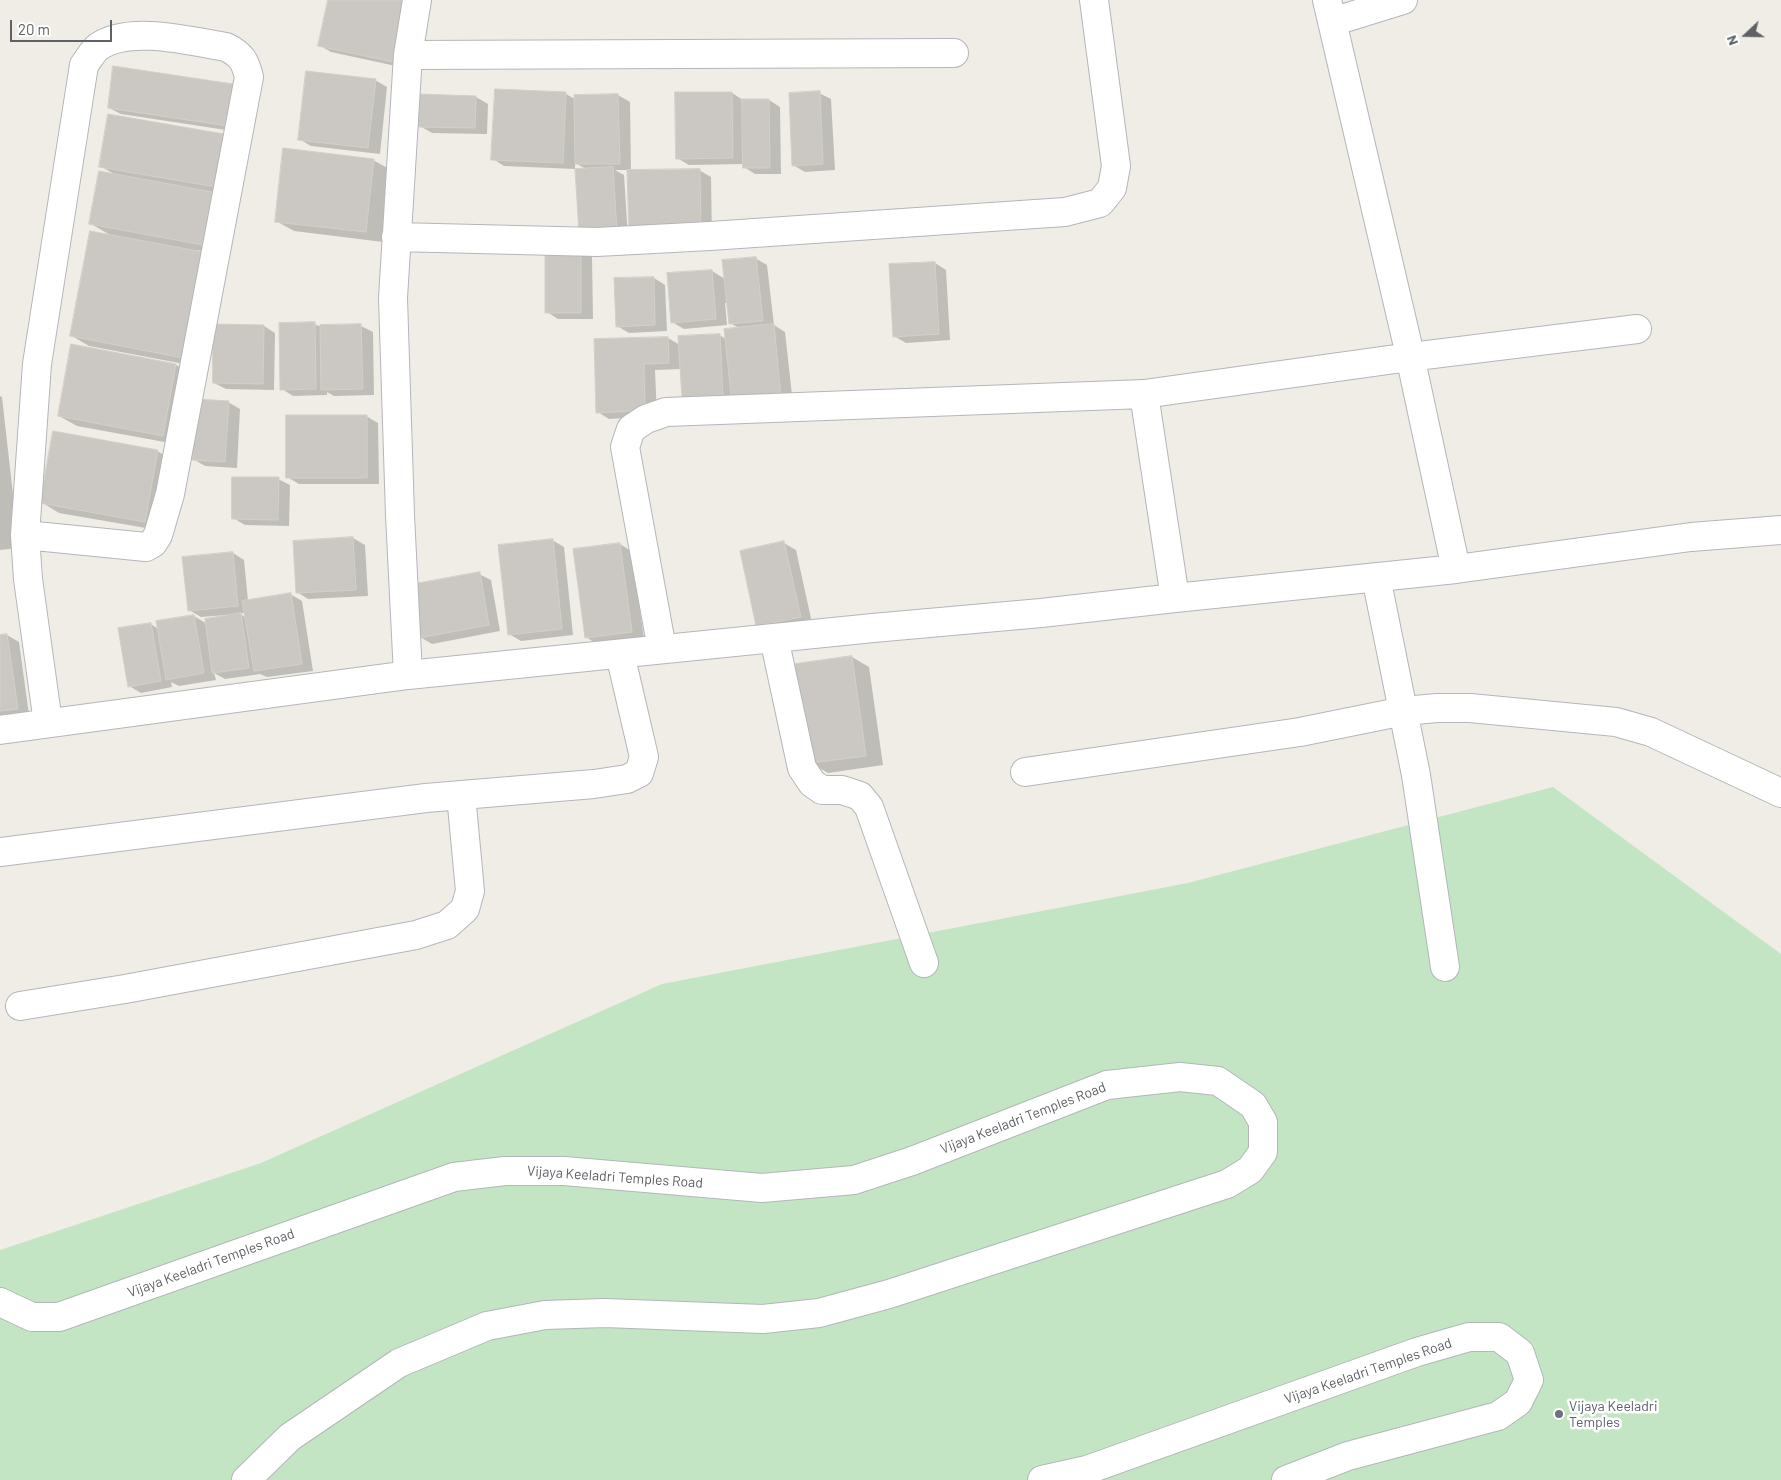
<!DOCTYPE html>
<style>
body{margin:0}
#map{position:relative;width:1781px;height:1480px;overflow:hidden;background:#efede6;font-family:Barlow,sans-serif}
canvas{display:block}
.north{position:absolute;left:1721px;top:10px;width:50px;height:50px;-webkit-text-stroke:4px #fff;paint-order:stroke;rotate:249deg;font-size:14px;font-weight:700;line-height:20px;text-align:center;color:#5e6166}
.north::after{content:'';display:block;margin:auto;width:18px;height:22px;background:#5e6166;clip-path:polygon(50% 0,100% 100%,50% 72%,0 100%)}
.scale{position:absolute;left:10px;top:20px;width:102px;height:22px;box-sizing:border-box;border:2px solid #5e6166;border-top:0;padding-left:6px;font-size:15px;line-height:18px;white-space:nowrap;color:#5e6166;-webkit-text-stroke:4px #fff;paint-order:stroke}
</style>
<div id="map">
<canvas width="1781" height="1480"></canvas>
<div class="north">N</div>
<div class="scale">20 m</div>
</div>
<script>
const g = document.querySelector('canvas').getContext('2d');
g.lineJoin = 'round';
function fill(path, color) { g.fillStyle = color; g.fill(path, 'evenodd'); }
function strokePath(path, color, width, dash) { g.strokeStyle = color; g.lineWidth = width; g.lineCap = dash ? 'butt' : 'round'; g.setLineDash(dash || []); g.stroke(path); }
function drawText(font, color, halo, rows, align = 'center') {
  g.font = font + ' Barlow,sans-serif'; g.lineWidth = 5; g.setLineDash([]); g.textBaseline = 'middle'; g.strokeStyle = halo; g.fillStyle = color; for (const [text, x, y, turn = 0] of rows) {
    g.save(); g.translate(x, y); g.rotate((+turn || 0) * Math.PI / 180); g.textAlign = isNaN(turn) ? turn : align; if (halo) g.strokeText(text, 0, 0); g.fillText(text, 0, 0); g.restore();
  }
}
const green = new Path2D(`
 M1553,787L1781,954V1480H0V1250L261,1163L662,984L1188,883Z`);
const shadow = new Path2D(`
 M329,0H403L405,68L331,52L319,45Z
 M114,68L233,85L245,92L239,132L121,114L109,108Z
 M375,80L387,87L380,154L311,146L299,139Z
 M732,93L743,100H769L780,107L781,174H755L744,167V164L689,165L677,158Z
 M819,93L831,99L835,170L805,172L793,165Z
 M566,94L575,99V96L618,95L630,102L631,171L699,170L711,177L712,238L630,232L629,170H615L624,175L628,238L592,240L588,170L575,163V169L504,166L493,159Z
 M420,95L476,97L488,104L487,134L432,133L420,126Z
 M109,116L224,135L241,146L233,196L210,192L230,204L220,255L197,250L220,264L200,367L89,346L72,336L112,236L91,224L116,175L100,166Z
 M373,160L391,170L383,242L294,231L276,221Z
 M580,250L592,256L593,319H558L547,312Z
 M755,258L767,265L774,325L785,332L793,404H695L681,369L655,370L657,416L609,419L598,412L595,341L668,338L680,345L719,335L726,339L739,328L730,323L728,303H725L727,325L684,329L672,322L712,271L725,279Z
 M935,263L946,270L950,340L906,343L894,336Z
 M654,278L665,285L667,331L629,333L617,326Z
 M314,324L319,326H361L373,332L374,395L334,396L327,392V395L293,396L282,389Z
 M264,326L275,333L274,390L226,389L214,383Z
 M72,346L176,365L194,375L181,445L77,426L59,416Z
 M0,396L2,397L19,548L0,550Z
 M228,402L240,409L237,468L205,466L193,459Z
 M366,416L378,423L379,484H299L287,477Z
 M157,451L175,461L163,531L59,513L41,502Z
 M278,479L290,485L289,526L245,525L233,518Z
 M353,538L365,545L368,596L308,599L297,592Z
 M552,540L564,547L573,635L521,641L509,634Z
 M784,543L796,550L812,623L769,632L757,625Z
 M620,544L631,551L644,638L597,644L586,637Z
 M233,553L244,560L248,601L290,594L302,601L313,671L267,677L260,674L225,679L214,673L216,680L179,686L171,682L172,687L141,693L129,686L151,624L158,629L194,616L207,624L227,617L226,615L201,617L189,610ZM239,613H246V618Z
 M479,574L491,580L500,631L432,644L420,637Z
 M7,635L19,642L29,715L0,719V636Z
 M852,657L869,667L883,765L828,773L811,763Z`);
const building = new Path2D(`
 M328,0H406L393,62L318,46Z
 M113,66L233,84L228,126L108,108Z
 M306,71L376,79L368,148L298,140Z
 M495,89L566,92L563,163L491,160Z
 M820,91L823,164L792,166L789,93Z
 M675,92H732L733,158L676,159Z
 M419,94L476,96L475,128L419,127Z
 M618,94L620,164H575L574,95Z
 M742,99H769L770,168H743Z
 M108,114L224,134L216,187L99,167Z
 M283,148L374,159L366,232L275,222Z
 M613,167L617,232L579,234L575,169Z
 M700,169L701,232L629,233L627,170Z
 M99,171L212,192L203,245L89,224Z
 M90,231L203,252L183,358L70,336Z
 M581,248V313H545V249Z
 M756,257L763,321L729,324L722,260Z
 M935,262L939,334L893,337L889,264Z
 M712,270L716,319L671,323L667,273Z
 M654,277L655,325L616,327L614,278Z
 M315,322L316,389L280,390L279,323Z
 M213,324L264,325L263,384L213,383Z
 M361,324L363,389L321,390L320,325Z
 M774,324L781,398L732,403L724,329Z
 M720,334L723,396L682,398L678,336Z
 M668,337L669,363L644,364L645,410L596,413L594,339Z
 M71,344L176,364L163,436L58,416Z
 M195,399L229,401L225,462L192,460Z
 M286,415H367V478H286Z
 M53,431L158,450L145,522L40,503Z
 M232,477H279L278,520L232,519Z
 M353,537L356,590L296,593L293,541Z
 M553,539L562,629L508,635L498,545Z
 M784,541L801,617L756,626L740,551Z
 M620,543L632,632L585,638L573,549Z
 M233,552L238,606L188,611L182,557Z
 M480,572L489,625L419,638L409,585Z
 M291,593L302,664L254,671L242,601Z
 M241,613L249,668L212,673L205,619Z
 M194,615L204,673L166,680L156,621Z
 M151,623L161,681L128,687L118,628Z
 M7,634L18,709L0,711V635Z
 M852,656L866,756L810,763L795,664Z`);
const minor = new Path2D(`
 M1327,0L1407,342L1456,569
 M1332,22L1403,0
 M408,55L954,53
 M396,237L597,242L710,236L1065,212L1100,203L1112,188L1116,166L1094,0
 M1144,394L1175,598
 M25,535L146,547L153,543L158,535L170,494L249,77C245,61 242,55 226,47C190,41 129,25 98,47C93,51 88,60 84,65L37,364L25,535L28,579L48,723
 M1376,577L1416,775L1445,967
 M774,638L802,768L812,783L822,790H842L860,796L869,807L924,963
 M662,649L625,447L631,429L646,419L666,412L1144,394L1410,357L1637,329
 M408,675L400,515L393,298L408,55L417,0
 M0,730L408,675L873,628L1041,613L1175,598L1456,569L1691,537L1781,530
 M1025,772L1300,732L1404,711L1437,708H1470L1616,722L1651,732L1781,793
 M0,852L426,798L594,784L627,779L639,773L644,757L620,654
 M20,1006L125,989L416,935L447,925L465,909L470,891L461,795
 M0,1302L32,1317H59L454,1177L505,1171H564L762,1188L854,1180L912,1161L1107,1085L1180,1077L1218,1081L1253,1105L1263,1122V1152L1250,1170L1227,1184L889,1294L819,1313L763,1319L605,1313L545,1315L487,1326L399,1363L290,1437L246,1480
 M1042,1480L1087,1470L1417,1352L1469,1337H1499L1520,1353L1529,1380L1518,1402L1498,1416L1348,1456L1286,1480`);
const markers = [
 [1559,1414,5,"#6b7280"]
];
const streetNames = [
 ["Vijaya Keeladri Temples Road",1023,1118,-21],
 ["Vijaya Keeladri Temples Road",615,1177,4],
 ["Vijaya Keeladri Temples Road",211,1263,-20],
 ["Vijaya Keeladri Temples Road",1368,1371,-19]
];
const worshipNames = [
 ["Vijaya Keeladri",1569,1406],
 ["Temples",1569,1422]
];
fill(green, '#c4e5c4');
fill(shadow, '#0003');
fill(building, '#cbc8c3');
strokePath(building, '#d4cfc5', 1);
strokePath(minor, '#b3b6ba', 30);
strokePath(minor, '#fff', 28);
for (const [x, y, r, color] of markers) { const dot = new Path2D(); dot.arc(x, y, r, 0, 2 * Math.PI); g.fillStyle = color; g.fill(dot); strokePath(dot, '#fff', 2); }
drawText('14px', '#5e6166', '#fff', streetNames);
drawText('14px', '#5b616d', '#fff', worshipNames, 'left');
</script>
